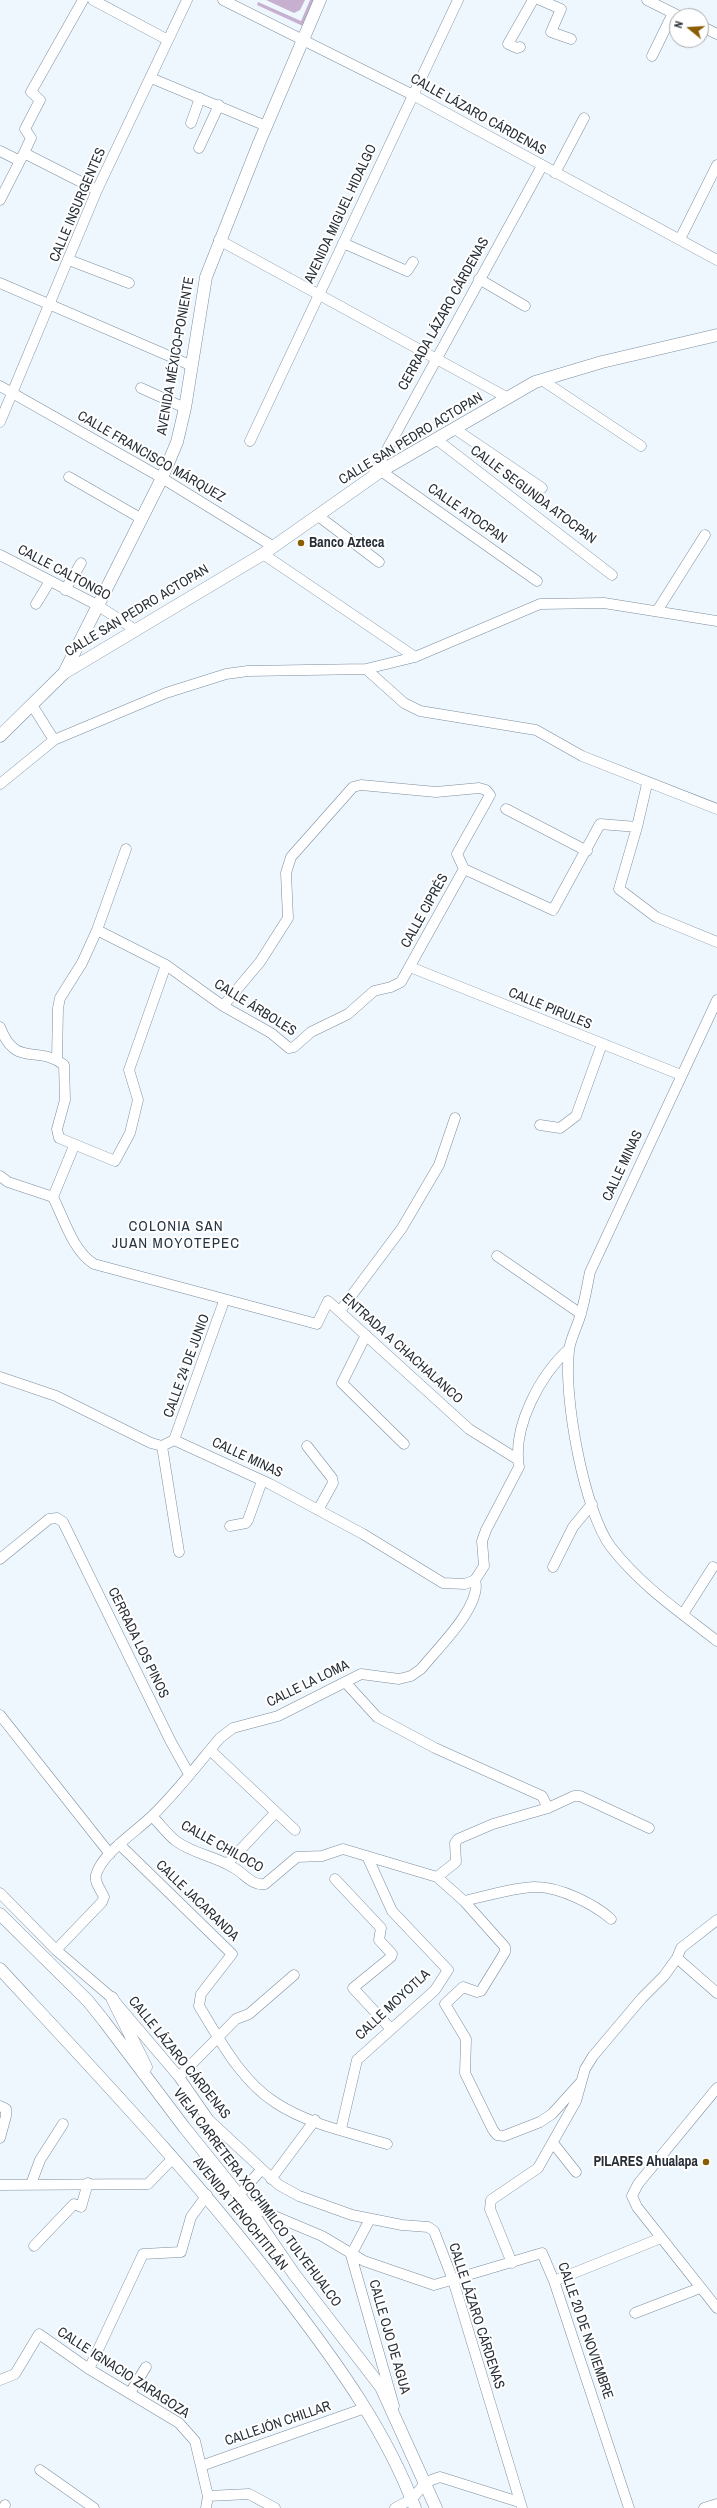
<!DOCTYPE html>
<meta charset="utf-8">
<style>
body{margin:0}
#map{position:relative;width:717px;height:2508px;overflow:hidden;background:#eff7fe;font-family:"Archivo Narrow",sans-serif}
canvas{display:block}
.north{position:absolute;left:669px;top:8px;width:40px;height:40px;box-sizing:border-box;background:#fff;border:1px solid #a9acaf;border-radius:50%;rotate:288deg;font-size:11px;font-weight:700;line-height:16px;text-align:center;color:#282f37}
.north::after{content:'';display:block;margin:auto;width:14px;height:18px;background:#8b5d03;clip-path:polygon(50% 0,100% 100%,50% 72%,0 100%)}
</style>
<div id="map">
<canvas width="717" height="2508"></canvas>
<div class="north">N</div>
</div>
<script>
const g = document.querySelector('canvas').getContext('2d');
g.lineJoin = 'round';
function fill(path, color) { g.fillStyle = color; g.fill(path, 'evenodd'); }
function strokePath(path, color, width, dash) { g.strokeStyle = color; g.lineWidth = width; g.lineCap = dash ? 'butt' : 'round'; g.setLineDash(dash || []); g.stroke(path); }
function drawText(font, color, halo, rows, align = 'center') {
  g.font = font + ' "Archivo Narrow",sans-serif'; g.lineWidth = 4; g.setLineDash([]); g.textBaseline = 'middle'; g.strokeStyle = halo; g.fillStyle = color; for (const [text, x, y, turn = 0] of rows) {
    g.save(); g.translate(x, y); g.rotate((+turn || 0) * Math.PI / 180); g.textAlign = isNaN(turn) ? turn : align; if (halo) g.strokeText(text, 0, 0); g.fillText(text, 0, 0); g.restore();
  }
}
const forest = new Path2D(`
 M266,0H305L300,10L294,13Z
 M310,0H314L303,26L257,5L258,2L301,21Z`);
const minor = new Path2D(`
 M93,0L168,40
 M223,0L413,95L717,260
 M540,0L561,9L551,32L571,39
 M647,0L679,16
 M701,26L717,34
 M520,47L517,48L508,44L533,0
 M652,56L673,13
 M151,78L266,126
 M191,123L200,98
 M199,148L219,105
 M0,151L20,161
 M24,153L31,138L25,129L40,100L31,92L83,0
 M555,173L584,118
 M0,200L24,153L97,190
 M680,239L717,165
 M219,240L508,398
 M343,243L407,271L413,262
 M69,260L129,283
 M479,279L525,306
 M0,283L190,365
 M542,380L641,446
 M0,386L162,478L274,547
 M141,388L185,408
 M0,422L97,190L187,0
 M455,429L542,488
 M436,439L612,575
 M250,441L458,0
 M381,471L537,581
 M69,477L142,519
 M372,477L542,166
 M317,515L379,562
 M263,554L415,657
 M0,555L97,605L134,629
 M65,590L81,563
 M36,604L50,581
 M657,611L705,535
 M366,669L404,703L420,711L536,730L582,756L717,809
 M32,705L54,740
 M0,784L54,740L166,693L226,674L248,671L366,669L415,657L540,604L604,603L717,621
 M506,809L587,851
 M637,827L619,889L656,917L717,942
 M464,869L553,910L600,824L637,827L647,784
 M97,930L166,965L223,1006L271,1033L289,1048L294,1047L311,1032L348,1014L374,991L391,987L401,982L464,869
 M410,967L681,1075
 M717,1000L590,1272C587,1286 585,1300 581,1313C578,1326 570,1338 569,1351C563,1395 584,1512 611,1547C640,1585 680,1612 717,1641
 M223,1006L260,962L288,918L286,873L291,857L353,787L361,785L436,792L479,788L486,790L490,795L457,854L464,869
 M0,1027C16,1069 37,1044 64,1065L65,1100L57,1129L59,1138L115,1161L130,1133L138,1100L129,1070L166,965
 M57,1059L58,1008L60,998L82,963L97,930L126,849
 M540,1125L560,1128L576,1116L602,1044
 M0,1176L8,1182L53,1197C64,1219 73,1251 94,1264L317,1324L328,1301L469,1429L517,1459
 M53,1197L74,1146
 M497,1256L581,1314
 M340,1311L402,1228L439,1165L455,1118
 M366,1335L342,1383L404,1444
 M0,1377L56,1396L151,1443L162,1446L174,1440L270,1484L363,1534L443,1583L465,1584L475,1580
 M174,1440L224,1301
 M162,1446L179,1552
 M307,1446L332,1478L333,1483L318,1510
 M230,1526L246,1523L248,1520L262,1481
 M0,1559L49,1519L57,1518L63,1522L171,1742L189,1774
 M553,1567L573,1527L592,1504
 M683,1614L713,1567
 M345,1682L377,1717L435,1748L542,1796L548,1808
 M0,1715L110,1854
 M210,1750L295,1830
 M152,1816C160,1824 167,1834 176,1841C193,1854 216,1856 234,1868C245,1874 252,1886 265,1884L297,1857L322,1856L343,1849L437,1877L464,1901L505,1947V1952L481,1991L477,1992L463,1987L445,2004L466,2039L465,2073L493,2130L497,2135L504,2136L540,2122L552,2114L580,2083
 M119,1844L232,1954L201,1994L199,2006C220,2040 241,2081 276,2103C308,2124 351,2133 387,2144
 M227,1864L275,1813
 M437,1877L456,1862L455,1843L458,1839L493,1824L548,1808L574,1796H580L649,1828
 M335,1879L381,1928L379,1940L392,1954L391,1957L353,1988L390,2028
 M0,1893L56,1950L112,1998L179,2077L209,2120L279,2185L299,2196L352,2215L402,2225L428,2227L434,2231L453,2280L522,2508
 M464,1901C482,1897 520,1886 536,1887C560,1887 594,1904 611,1919
 M56,1950L102,1902L104,1897C101,1890 94,1882 96,1875C102,1853 137,1831 152,1816C177,1792 198,1764 220,1738L233,1728L278,1716L361,1674L399,1679L411,1676L421,1669C436,1650 483,1605 475,1580L484,1566L482,1541L486,1530L519,1467C512,1427 540,1375 569,1349
 M677,1958L717,1993
 M179,2077L236,2019L249,2014L294,1975
 M717,2088L638,2184L632,2196L637,2207L717,2308
 M0,2106L6,2109V2116L0,2138
 M341,2129L357,2060L435,1990L448,1970L392,1911L367,1856
 M553,2143L576,2172
 M271,2179L315,2120
 M31,2184L40,2160L63,2124
 M0,2185L148,2184L173,2158
 M239,2195L261,2170
 M246,2204L322,2236L364,2261L434,2285L542,2253L554,2281L629,2508
 M370,2219L351,2255L394,2406
 M34,2246L74,2204L81,2207L88,2183
 M512,2263L490,2209L491,2200L538,2168L576,2101L585,2069L593,2056L642,1998L664,1976L677,1958L681,1948L717,1920
 M554,2281L661,2238
 M635,2313L700,2288
 M89,2369L143,2254L181,2252L191,2217L207,2195
 M0,2380L15,2374L39,2334L89,2369L179,2423L195,2441L208,2496L249,2494L275,2508
 M130,2393L146,2367
 M201,2466L365,2408
 M40,2470L94,2508
 M4,2508L5,2505
 M206,2508L208,2496
 M395,2508L412,2499L426,2482L440,2477L519,2502
 M704,2508L717,2504`);
const major = new Path2D(`
 M64,673L263,554L381,471L535,382L602,362L717,335
 M0,736L64,673L162,478L177,442L185,408L206,277L259,143L320,0
 M0,1914L88,2001L104,2021L184,2127L246,2204L294,2274L381,2387L436,2508
 M0,1969C101,2078 202,2184 291,2303C339,2366 387,2433 415,2508
 M112,1998L146,2067`);
const markers = [
 [301,543,4,"#8b5d03"],
 [706,2162,4,"#8b5d03"]
];
const streetNames = [
 ["CALLE LÁZARO CÁRDENAS",478,115,29],
 ["CALLE INSURGENTES",78,205,-67],
 ["AVENIDA MIGUEL HIDALGO",341,214,-65],
 ["CERRADA LÁZARO CÁRDENAS",444,314,-61],
 ["AVENIDA MÉXICO-PONIENTE",176,356,-80],
 ["CALLE SAN PEDRO ACTOPAN",411,439,-31],
 ["CALLE FRANCISCO MÁRQUEZ",151,457,30],
 ["CALLE SEGUNDA ATOCPAN",533,495,37],
 ["CALLE ATOCPAN",467,514,35],
 ["CALLE CALTONGO",64,573,28],
 ["CALLE SAN PEDRO ACTOPAN",137,611,-31],
 ["CALLE CIPRÉS",425,911,-61],
 ["CALLE ÁRBOLES",255,1008,32],
 ["CALLE PIRULES",550,1009,22],
 ["CALLE MINAS",623,1166,-65],
 ["ENTRADA A CHACHALANCO",402,1349,42],
 ["CALLE 24 DE JUNIO",187,1366,-70],
 ["CALLE MINAS",247,1458,25],
 ["CERRADA LOS PINOS",138,1643,64],
 ["CALLE LA LOMA",308,1684,-26],
 ["CALLE CHILOCO",222,1847,29],
 ["CALLE JACARANDA",197,1901,44],
 ["CALLE MOYOTLA",393,2005,-43],
 ["CALLE LÁZARO CÁRDENAS",179,2058,51],
 ["VIEJA CARRETERA XOCHIMILCO TULYEHUALCO",257,2198,53],
 ["AVENIDA TENOCHTITLÁN",240,2214,51],
 ["CALLE LÁZARO CÁRDENAS",476,2316,72],
 ["CALLE 20 DE NOVIEMBRE",585,2331,71],
 ["CALLE OJO DE AGUA",389,2337,74],
 ["CALLE IGNACIO ZARAGOZA",123,2373,33],
 ["CALLEJÓN CHILLAR",278,2424,-19]
];
const poiNames = [
 ["Banco Azteca",309,543],
 ["PILARES Ahualapa",698,2162,"right"]
];
const neighbourhoodNames = [
 ["COLONIA SAN",176,1227],
 ["JUAN MOYOTEPEC",176,1244]
];
fill(forest, '#c7afd0');
strokePath(minor, '#7b8d9e', 11);
strokePath(major, '#7b8d9e', 13);
strokePath(minor, '#fff', 10);
strokePath(major, '#fff', 12);
for (const [x, y, r, color] of markers) { const dot = new Path2D(); dot.arc(x, y, r, 0, 2 * Math.PI); g.fillStyle = color; g.fill(dot); strokePath(dot, '#fff', 1.5); }
drawText('14px', '#282f37', '#fff', streetNames);
drawText('bold 14px', '#282f37', '#fff', poiNames, 'left');
g.letterSpacing = '1px';
drawText('15px', '#253544', '#fff', neighbourhoodNames);
g.letterSpacing = '0px';
</script>
